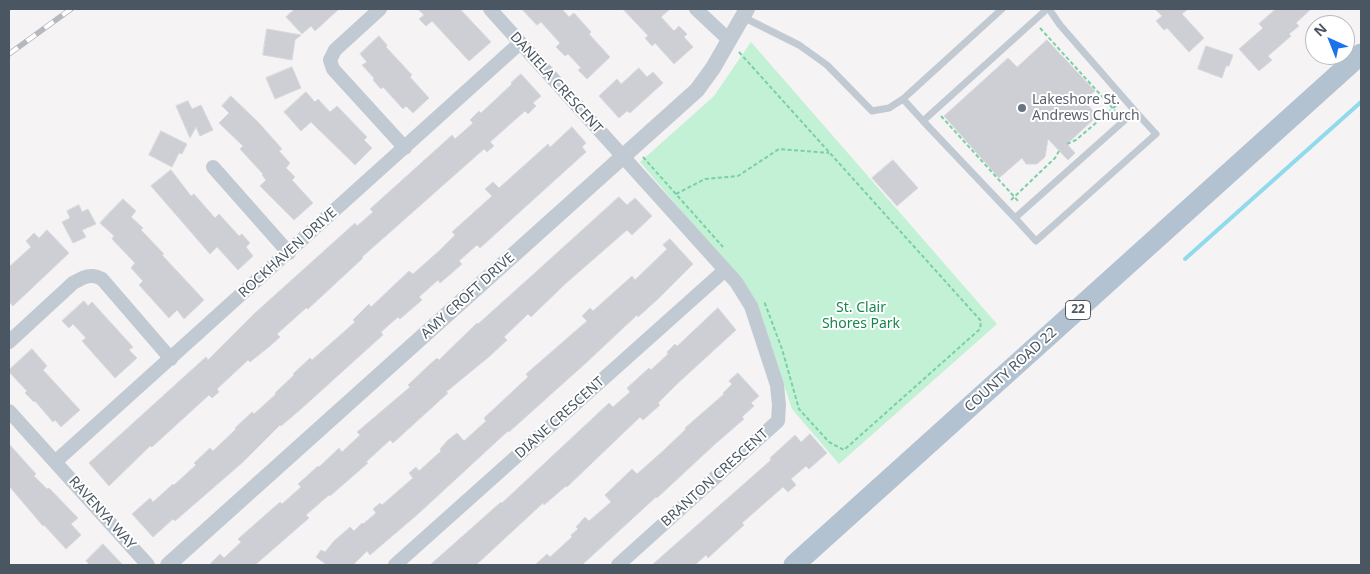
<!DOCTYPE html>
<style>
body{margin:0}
#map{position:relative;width:1370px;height:574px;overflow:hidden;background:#f5f3f3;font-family:"Noto Sans",sans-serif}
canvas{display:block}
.frame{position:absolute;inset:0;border:10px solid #4a5661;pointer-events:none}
.north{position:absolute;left:1305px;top:15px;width:50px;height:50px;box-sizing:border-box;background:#fff;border:1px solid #b7bbc0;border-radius:50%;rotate:316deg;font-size:14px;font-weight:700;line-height:20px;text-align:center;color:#4a5661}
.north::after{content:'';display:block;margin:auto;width:18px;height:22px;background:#1a73e8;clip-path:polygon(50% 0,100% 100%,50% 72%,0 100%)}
</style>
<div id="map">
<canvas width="1370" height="574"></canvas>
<div class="frame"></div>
<div class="north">N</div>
</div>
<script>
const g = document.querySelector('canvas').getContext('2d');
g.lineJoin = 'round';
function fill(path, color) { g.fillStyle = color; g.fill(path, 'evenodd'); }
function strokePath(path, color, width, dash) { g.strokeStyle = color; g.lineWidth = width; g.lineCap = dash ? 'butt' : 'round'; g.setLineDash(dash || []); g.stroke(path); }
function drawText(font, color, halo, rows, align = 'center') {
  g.font = font + ' "Noto Sans",sans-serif'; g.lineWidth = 4; g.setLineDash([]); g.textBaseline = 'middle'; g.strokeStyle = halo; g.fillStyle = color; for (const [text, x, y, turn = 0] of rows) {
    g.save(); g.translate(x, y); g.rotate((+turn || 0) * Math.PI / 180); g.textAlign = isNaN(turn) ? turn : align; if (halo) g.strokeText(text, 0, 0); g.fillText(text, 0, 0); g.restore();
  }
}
const green = new Path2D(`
 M751,42L997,324L839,464L792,409L754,297L640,162L714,96Z`);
const stream = new Path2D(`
 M1185,259L1361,102`);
const building = new Path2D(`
 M295,9H339L315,31L311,26L302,34L286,17Z
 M418,9H460L491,42L469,61L432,21L426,26L419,19L424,15Z
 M522,9H562L569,17L574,13L591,32L589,34L610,57L587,79L578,70L581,68L568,54L565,56L556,47L560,43L541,22L537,25Z
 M623,9H670L661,17L674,31L679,26L687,34L684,37L693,47L674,64L655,43L652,46L645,38L648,36Z
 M1155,9H1188L1182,14L1204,38L1189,52L1167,28L1164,30L1156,21L1162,16Z
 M1276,9H1311L1296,23L1299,26L1289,34L1291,36L1268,56L1272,60L1259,71L1239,49L1263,28L1259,24Z
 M267,29L301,35L295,40L292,60L263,55Z
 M379,36L387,45L386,47L412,75L410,77L429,98L413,113L406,106L403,109L383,87L381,89L373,80L374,78L362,65L367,62L360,54Z
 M1047,40L1095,91L1084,100L1097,116L1067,144L1075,153L1068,160L1048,139L1045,157L1037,164H1026L1022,158L999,178L944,116L1008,58L1017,67Z
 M1206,46L1233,55L1229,66H1226L1222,78L1198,69Z
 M292,67L301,88L275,99L266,78Z
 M639,68L647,77L653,72L663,83L630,113L627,111L619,118L599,96L617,79L621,84Z
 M521,74L541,96L533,103L536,106L528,114L525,111L490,142L494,146L487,152L484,149L362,257L363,258L308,309L306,308L277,334L280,337L270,346L250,362L248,360L217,389L219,392L212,398L209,395L152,447L150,446L109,486L89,463L186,375L206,357L208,360L255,313L355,223L357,226L373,212L370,209L440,146L452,135L455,139L473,123L470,120L479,111L481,113L512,84L511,83Z
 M306,92L315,102L318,99L330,112L337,106L367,137L364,140L372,148L355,165L311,122L301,131L284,112Z
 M231,96L259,123L282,149L279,151L290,163L286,168L295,177L292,180L313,203L294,220L260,186L266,180L262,175L263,174L240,149L243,146L219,123L229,113L222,106Z
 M188,101L192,109L201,105L213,130L200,136L196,127L190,138L176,106Z
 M572,127L586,143L582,147L586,152L480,248L477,245L459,261L462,264L453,272L440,283L438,280L419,297L422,300L400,319L398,317L381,332L383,335L374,343L301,409L281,426L280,425L243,462L175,521L173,519L153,537L132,514L150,498L153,502L173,484L174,485L196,465L194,463L210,448L213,451L236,429L235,428L252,412L254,414L276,394L275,393L294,375L293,374L310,358L312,360L355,322L353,320L369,304L371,307L409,271L413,274L440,250L455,235L452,232L492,196L485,189L493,182L499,188L548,144L550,147Z
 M161,131L187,144L182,154L179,153L172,167L149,155Z
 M893,160L918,188L897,206L872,178Z
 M171,170L191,196L194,194L215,218L219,214L239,236L242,234L250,243L246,247L253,256L238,270L217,247L210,254L151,186Z
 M619,197L627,205L635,198L652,216L632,235L627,230L564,285L531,317L528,314L504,337L507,340L490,356L446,392L448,393L393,443L390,440L366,462L368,463L330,496L329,495L306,515L309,518L255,565H209L220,554L224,558L241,542L238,539L280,502L282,504L301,487L298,484L318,466L319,467L339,448L342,452L360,435L357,432L410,387L408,385L428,366L437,358L439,360L477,323L478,324L537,271Z
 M123,199L136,211L131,217L143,228L141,230L164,254L162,255L204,300L184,319L177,310L169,318L139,285L143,281L131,268L135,263L112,239L114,236L100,223Z
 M79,205L82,212L88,209L96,224L82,230L86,237L73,243L62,222L70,218L67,211Z
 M47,230L69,253L13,306L9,302V267L31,247L26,241L34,233L39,238Z
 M670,239L693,264L658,299L638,317L637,315L587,362L509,432L508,431L418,514L370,555L367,551L353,565H327L316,557L321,550L325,552L334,541L350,527L354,531L362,523L363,524L376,513L373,509L380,503L382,505L413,478L409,473L416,467L419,471L441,451L440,449L448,440L457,433L464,441L486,421L484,418L528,377L526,374L587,321L582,316L590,308L593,311L632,276L635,280L667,249L663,245Z
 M84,301L88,306L92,302L133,347L129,350L137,358L115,378L82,341L86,338L73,324L69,328L62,321Z
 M718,308L736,330L677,384L658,403L660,405L643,420L640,417L567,487L566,486L544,505L543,503L476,565H430L501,502L502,503L609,403L613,407L630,392L627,388L649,368L651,370L668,354L667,352L675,344L677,346Z
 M32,349L47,366L43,370L80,410L61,427L55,420L53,422L35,401L34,402L25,393L27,391L9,372V370Z
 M738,373L759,396L751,403L754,406L742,417L744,419L714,445L657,498L656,497L582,565H535L547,554L550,557L572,537L571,535L578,529L576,527L585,517L589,521L611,502L605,495L632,469L637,474L664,450L686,429L685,428L724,394L723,393L732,384L729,381Z
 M810,434L827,453L809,469L806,466L791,479L796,485L788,492L783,487L742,523L744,525L708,558L706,555L695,565H652L771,460L770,458L795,435L801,442Z
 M9,444L36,474L34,476L47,489L49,488L78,518L71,524L81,535L66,549L44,525L43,526L9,486Z
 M103,544L123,565H90L86,561Z`);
const path = new Path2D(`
 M1040,28L1117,113
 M739,52L981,321L980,329L844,450L829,442L799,409L782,349L764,301
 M941,116L1019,202
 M1067,144L1076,140L1118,104
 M643,157L723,247
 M676,194L705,179L738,176L779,149L829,153
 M1011,200L1055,158L1059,151`);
const service = new Path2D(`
 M1002,9L903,99L923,121L1047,9
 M743,17L799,45L827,65L872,111L889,108L903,99
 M923,121L1015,218L1025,209L1135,111L1060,25L1049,9
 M1015,218L1036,241L1156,134L1135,111`);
const minor = new Path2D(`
 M380,9L335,50L330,60L333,69L405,148
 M490,9L736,282L751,306L777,385L779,405L778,421L618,565
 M696,9L729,40
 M213,167L289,253
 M9,342L73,283C84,277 91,273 102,279L171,359
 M9,411L148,565
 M55,462L520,43
 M395,565L725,270`);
const tertiary = new Path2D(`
 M168,565L697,90L713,68L747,9`);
const primary = new Path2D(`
 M794,565L1361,54`);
const rail = new Path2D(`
 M9,54L71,9`);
const markers = [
 [1022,108,5,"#6b7280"]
];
const shields = [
 [1078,310,25]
];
const shieldNames = [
 ["22",1078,310]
];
const streetNames = [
 ["DANIELA CRESCENT",556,83,48],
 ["ROCKHAVEN DRIVE",288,253,-42],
 ["AMY CROFT DRIVE",468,296,-42],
 ["COUNTY ROAD 22",1011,370,-42],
 ["DIANE CRESCENT",560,418,-42],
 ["BRANTON CRESCENT",715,478,-42],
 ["RAVENYA WAY",102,513,48]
];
const worshipNames = [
 ["Lakeshore St.",1032,100],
 ["Andrews Church",1032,116]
];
const parkNames = [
 ["St. Clair",861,308],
 ["Shores Park",861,324]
];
fill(green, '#c3f1d5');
strokePath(stream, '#90daee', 4);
fill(building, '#cdcfd5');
strokePath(building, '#d7d9de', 1);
strokePath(path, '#7ad0a6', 2, [4, 2.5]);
strokePath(service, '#c1cad2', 7);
strokePath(minor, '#c1cad2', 14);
strokePath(tertiary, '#c1cad2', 16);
strokePath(primary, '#b3c2d1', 21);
strokePath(rail, '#b5b8bd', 5.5);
strokePath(rail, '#fff', 4, [11]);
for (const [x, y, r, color] of markers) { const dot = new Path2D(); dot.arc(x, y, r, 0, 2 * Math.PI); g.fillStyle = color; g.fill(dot); strokePath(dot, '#fff', 2); }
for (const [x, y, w] of shields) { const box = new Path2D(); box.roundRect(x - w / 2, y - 9.5, w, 19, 4); g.fillStyle = '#fff'; g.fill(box); strokePath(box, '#4a5661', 1); }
drawText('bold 12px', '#4a5661', null, shieldNames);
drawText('14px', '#4a5661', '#fff', streetNames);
drawText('14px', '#5b616d', '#fff', worshipNames, 'left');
drawText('14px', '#17864f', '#fff', parkNames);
</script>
